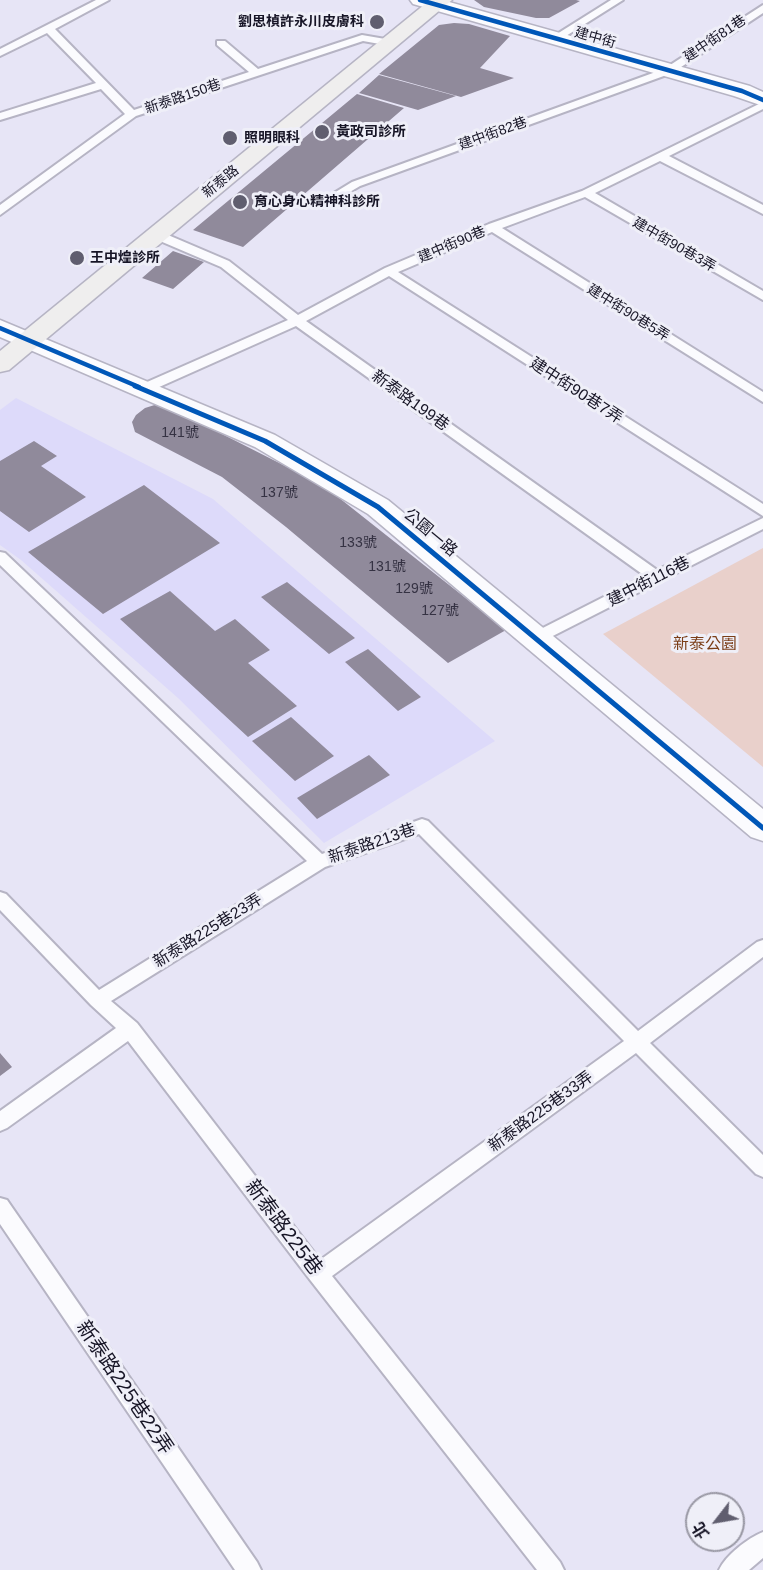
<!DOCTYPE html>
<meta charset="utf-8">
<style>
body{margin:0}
#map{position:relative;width:763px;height:1570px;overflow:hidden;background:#e7e5f6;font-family:Arial,"Noto Sans TC",sans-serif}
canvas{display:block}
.north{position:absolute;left:685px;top:1492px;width:60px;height:60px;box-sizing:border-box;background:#efeff8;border:2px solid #9998a4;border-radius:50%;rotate:239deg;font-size:16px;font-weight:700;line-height:24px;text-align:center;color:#171526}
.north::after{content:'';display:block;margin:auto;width:21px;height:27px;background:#605e6f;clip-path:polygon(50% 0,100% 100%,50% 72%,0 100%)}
</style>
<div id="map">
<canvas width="763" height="1570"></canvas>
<div class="north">北</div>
</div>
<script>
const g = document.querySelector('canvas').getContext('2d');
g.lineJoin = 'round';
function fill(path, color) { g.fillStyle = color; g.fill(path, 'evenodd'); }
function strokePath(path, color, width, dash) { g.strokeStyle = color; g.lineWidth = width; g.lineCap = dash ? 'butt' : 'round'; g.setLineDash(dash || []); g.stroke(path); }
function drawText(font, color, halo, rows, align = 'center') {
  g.font = font + ' Arial,"Noto Sans TC",sans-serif'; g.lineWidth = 6; g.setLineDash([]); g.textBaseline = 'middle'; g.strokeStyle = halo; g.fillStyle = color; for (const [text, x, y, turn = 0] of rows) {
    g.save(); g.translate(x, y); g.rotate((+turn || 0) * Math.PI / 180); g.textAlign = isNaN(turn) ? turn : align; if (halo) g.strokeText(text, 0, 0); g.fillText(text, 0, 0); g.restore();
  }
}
const built = new Path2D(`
 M16,398L213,499L495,741L324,843L178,698L21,560L0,545V410Z`);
const green = new Path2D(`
 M763,548V767L603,634Z`);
const building = new Path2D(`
 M474,0H576L580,1L549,18H536L484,7Z
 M454,23L469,24L510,36L480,68L514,78L461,97L379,74L439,25Z
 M379,75L456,96L418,110L359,93Z
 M357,94L404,108L243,247L193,230Z
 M173,251L204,262L173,289L142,278Z
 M161,403L295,471L338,497L506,630L448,663L286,527L222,477L135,432L132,422L136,415L145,408Z
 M34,441L57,456L41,466L86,497L29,532L0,511V461Z
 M144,485L220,543L103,614L28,552Z
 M287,582L355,638L329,654L261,597Z
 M170,591L215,631L235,619L270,650L248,663L297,706L248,737L120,619Z
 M368,649L421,697L398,711L345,662Z
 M291,717L334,756L295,781L252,741Z
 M369,755L390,775L317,819L297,798Z
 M0,1053L12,1067L0,1076Z`);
const lane = new Path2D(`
 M96,0H109L55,29L134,110L249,72L217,45V41H225L258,69L362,35L391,40L396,43L391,46L363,41L136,116L0,215V205L125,114L101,89L0,120V113L96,83L47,33L0,56V49Z
 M611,0H623L558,41L549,39Z
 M763,5V13L672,73L360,186L326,206L322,208L316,204L352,182L664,69Z
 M763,102V109L669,156L763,205V214L660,161L595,193L763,291V300L585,197L502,228L763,392V402L492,232L398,272L763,504V516L389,276L306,321L657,570L763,518V529L539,643H529L526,639L529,635L645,576L296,326L148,392H138L136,389L138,386L288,320L221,267L153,238V232H161L229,261L298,315L385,268L489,224L582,191Z
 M0,552L5,553L322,854L422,819L428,821L638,1031L757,942L763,940V957L650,1043L763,1155V1177L756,1174L636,1053L332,1276L560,1562L564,1570H537L311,1281L128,1041L7,1128L0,1131V1111L116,1028L91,1005L0,910V892L6,894L99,990L307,861L0,565ZM419,834L624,1041L320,1260L137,1023L111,1001L325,867Z
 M0,1198L7,1200L257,1562L261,1570H235L0,1224Z
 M763,1532V1558L749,1570H719C726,1555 748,1538 763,1532Z`);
const street = new Path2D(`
 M410,0H442L750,86L763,92V106L734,96L413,4Z
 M0,320L275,435L388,500L763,809V841L751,837L368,514L255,447L0,337Z`);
const secondary = new Path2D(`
 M430,0H452L9,370L0,372V351Z`);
const cyclewayFar1 = new Path2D(`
 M420,0L742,91L763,100
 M0,328L139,387`);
const cycleway = new Path2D(`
 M135,386L265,441L378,507L763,828`);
const markers = [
 [377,22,8,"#605e6f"],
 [322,132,8,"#605e6f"],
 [230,138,8,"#605e6f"],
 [240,202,8,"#605e6f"],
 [77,258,8,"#605e6f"]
];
const farPoinames = [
 ["劉思楨許永川皮膚科",364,22,"right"],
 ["黃政司診所",336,132],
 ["照明眼科",244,138],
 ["育心身心精神科診所",254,202],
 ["王中煌診所",90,258]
];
const farStreetnames = [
 ["建中街",595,38,16],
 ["建中街81巷",715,39,-34],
 ["新泰路150巷",183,97,-19],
 ["建中街82巷",493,134,-20],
 ["新泰路",221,182,-39],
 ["建中街90巷",452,245,-23],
 ["建中街90巷3弄",674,245,30],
 ["建中街90巷5弄",628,313,32]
];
const numberNames = [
 ["141號",180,433],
 ["137號",279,493],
 ["133號",358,543],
 ["131號",387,567],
 ["129號",414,589],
 ["127號",440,611]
];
const streetNames = [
 ["建中街90巷7弄",576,391,33],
 ["新泰路199巷",410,401,36],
 ["公園一路",430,533,40],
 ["建中街116巷",649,582,-27],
 ["新泰路213巷",372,844,-19],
 ["新泰路225巷23弄",208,931,-32],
 ["新泰路225巷33弄",541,1112,-36]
];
const parkNames = [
 ["新泰公園",705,645]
];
const nearStreetnames = [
 ["新泰路225巷",283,1228,53],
 ["新泰路225巷22弄",124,1388,56]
];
fill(built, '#dddafa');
fill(green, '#e9d0cb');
fill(building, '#908a9b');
strokePath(lane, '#b6b4c4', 4);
strokePath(street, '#b6b4c4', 3);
strokePath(secondary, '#b6b4c4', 3);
fill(lane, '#fbfbfe');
fill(street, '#fbfbfe');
fill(secondary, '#efeeee');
strokePath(cyclewayFar1, '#0057b8', 4.5);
strokePath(cycleway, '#0057b8', 5);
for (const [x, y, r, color] of markers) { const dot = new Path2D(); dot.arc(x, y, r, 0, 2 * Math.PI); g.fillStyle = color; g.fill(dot); strokePath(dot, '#efeff8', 2); }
drawText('bold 14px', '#171526', '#efeff8', farPoinames, 'left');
drawText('14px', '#171526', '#efeff8', farStreetnames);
drawText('14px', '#353243', null, numberNames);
drawText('16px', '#171526', '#efeff8', streetNames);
drawText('16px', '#7b3e18', '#efeff8', parkNames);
drawText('20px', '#171526', '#efeff8', nearStreetnames);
</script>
